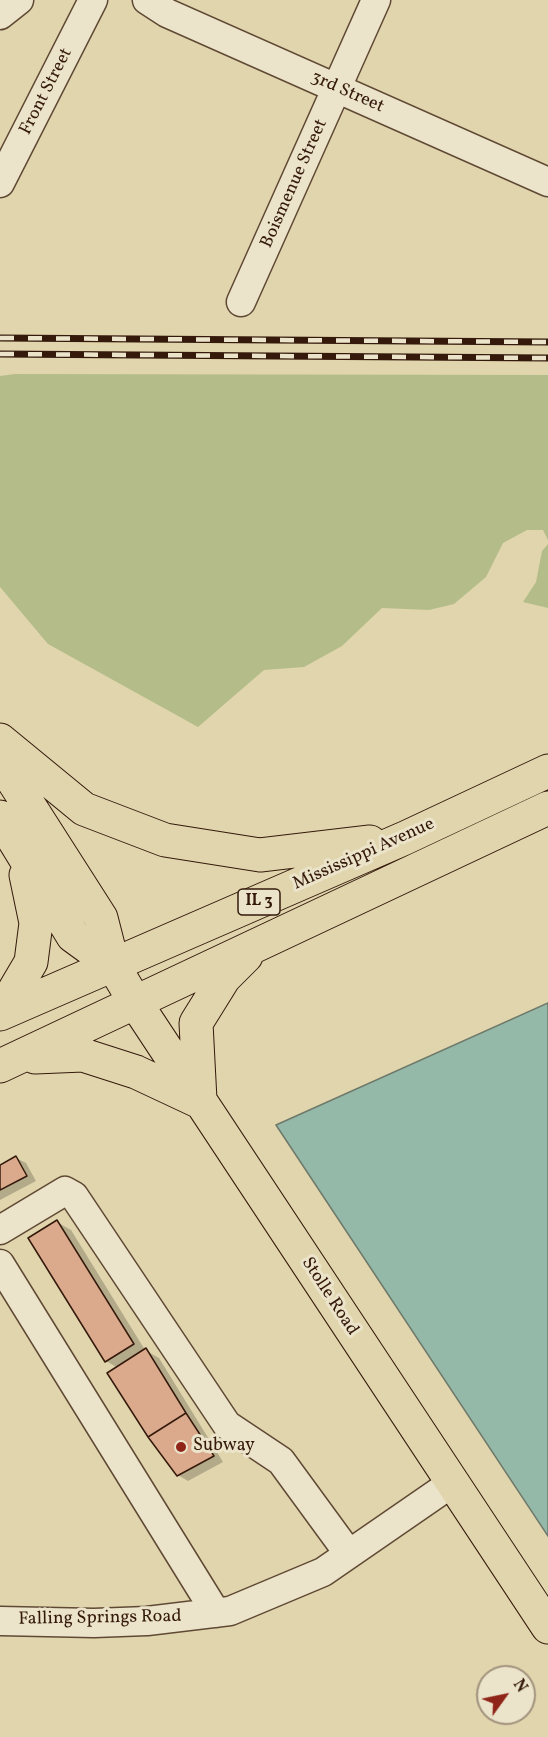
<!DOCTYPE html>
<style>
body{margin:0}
#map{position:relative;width:548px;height:1737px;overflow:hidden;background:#e0d5ad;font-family:Vollkorn,serif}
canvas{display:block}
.north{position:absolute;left:476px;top:1665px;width:60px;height:60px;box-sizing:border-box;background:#ebe4ca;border:2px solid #a2937e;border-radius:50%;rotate:57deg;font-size:16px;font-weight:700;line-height:24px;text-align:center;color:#351a0c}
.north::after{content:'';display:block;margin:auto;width:21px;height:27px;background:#8f2418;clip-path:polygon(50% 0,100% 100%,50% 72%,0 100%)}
</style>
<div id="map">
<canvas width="548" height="1737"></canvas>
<div class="north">N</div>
</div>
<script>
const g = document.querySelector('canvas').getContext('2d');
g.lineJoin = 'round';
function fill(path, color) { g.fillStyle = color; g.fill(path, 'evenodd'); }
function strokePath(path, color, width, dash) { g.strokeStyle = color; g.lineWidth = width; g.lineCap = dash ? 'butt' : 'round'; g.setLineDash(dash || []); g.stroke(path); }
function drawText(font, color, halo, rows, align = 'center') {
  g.font = font + ' Vollkorn,serif'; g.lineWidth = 6; g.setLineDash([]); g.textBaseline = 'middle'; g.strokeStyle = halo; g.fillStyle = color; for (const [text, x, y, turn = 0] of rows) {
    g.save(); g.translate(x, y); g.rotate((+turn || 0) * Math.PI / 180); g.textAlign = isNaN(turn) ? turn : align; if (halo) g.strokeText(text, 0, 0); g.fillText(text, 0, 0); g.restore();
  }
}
const green = new Path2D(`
 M15,374L548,375V540L543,530H527L503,543L486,577L454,604L429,610L382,608L342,646L304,667L264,670L198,727L48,644L0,587V376Z
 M548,544V608L523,602L536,582L542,551Z`);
const water = new Path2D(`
 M548,1003V1536L276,1125Z`);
const shadow = new Path2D(`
 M16,1158L26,1163L36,1181L0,1200V1166Z
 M57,1222L71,1230L145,1350L159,1358L223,1462L188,1481L178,1475L118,1368L106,1361Z`);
const building = new Path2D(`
 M16,1156L27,1176L0,1190V1165Z
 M57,1220L134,1344L105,1362L28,1238Z
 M146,1348L186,1413L148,1437L107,1373Z
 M186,1413L214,1456L177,1476L148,1437Z`);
const minor = new Path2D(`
 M147,0L167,13L548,182
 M0,15L19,0
 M0,183L93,0
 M241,302L376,0
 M0,1230L65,1191L74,1196L227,1425L281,1461L349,1554
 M0,1264L216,1613
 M0,1621L94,1623L147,1621L230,1611L323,1572L452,1483`);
const major = new Path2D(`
 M0,740L84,809L165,840L260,855L370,842
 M0,760L101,918L113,965L135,1002L548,1627
 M0,817L73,936L113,965
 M1,1013L31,962L36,923L26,875
 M0,1014L405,838L548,771
 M35,1057L83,1055L136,1072L200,1102
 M0,1066L548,808
 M200,1100L196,1023L224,978L246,956`);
const rail = new Path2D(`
 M0,338L548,342
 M0,354L548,358`);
const markers = [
 [181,1447,6,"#8f2418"]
];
const shields = [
 [259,902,42]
];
const shieldNames = [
 ["IL 3",259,902]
];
const streetNames = [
 ["Front Street",47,92,-63],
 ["3rd Street",347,93,24],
 ["Boismenue Street",295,184,-66],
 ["Mississippi Avenue",364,855,-24],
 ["Stolle Road",329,1297,57],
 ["Falling Springs Road",100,1619,-1]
];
const poiNames = [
 ["Subway",193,1447]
];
fill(green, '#b4bd89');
fill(water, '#94b9a8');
strokePath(water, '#6e796a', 1.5);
fill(shadow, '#0003');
fill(building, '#dbaa8d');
strokePath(building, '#351a0c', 1.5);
strokePath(minor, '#604934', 31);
strokePath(major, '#351a0c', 35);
strokePath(minor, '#ebe4ca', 28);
strokePath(major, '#e0d5ad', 33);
strokePath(rail, '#351a0c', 7);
strokePath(rail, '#ebe4ca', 4.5, [14]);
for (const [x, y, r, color] of markers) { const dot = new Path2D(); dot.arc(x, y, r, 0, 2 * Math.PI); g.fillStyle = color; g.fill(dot); strokePath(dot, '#ebe4ca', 2); }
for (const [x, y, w] of shields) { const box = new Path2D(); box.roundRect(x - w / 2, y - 13, w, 26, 4.5); g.fillStyle = '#ebe4ca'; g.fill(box); strokePath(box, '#351a0c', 1.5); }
drawText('bold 16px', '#351a0c', null, shieldNames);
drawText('18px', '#351a0c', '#ebe4ca', streetNames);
drawText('18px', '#351a0c', '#ebe4ca', poiNames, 'left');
</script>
